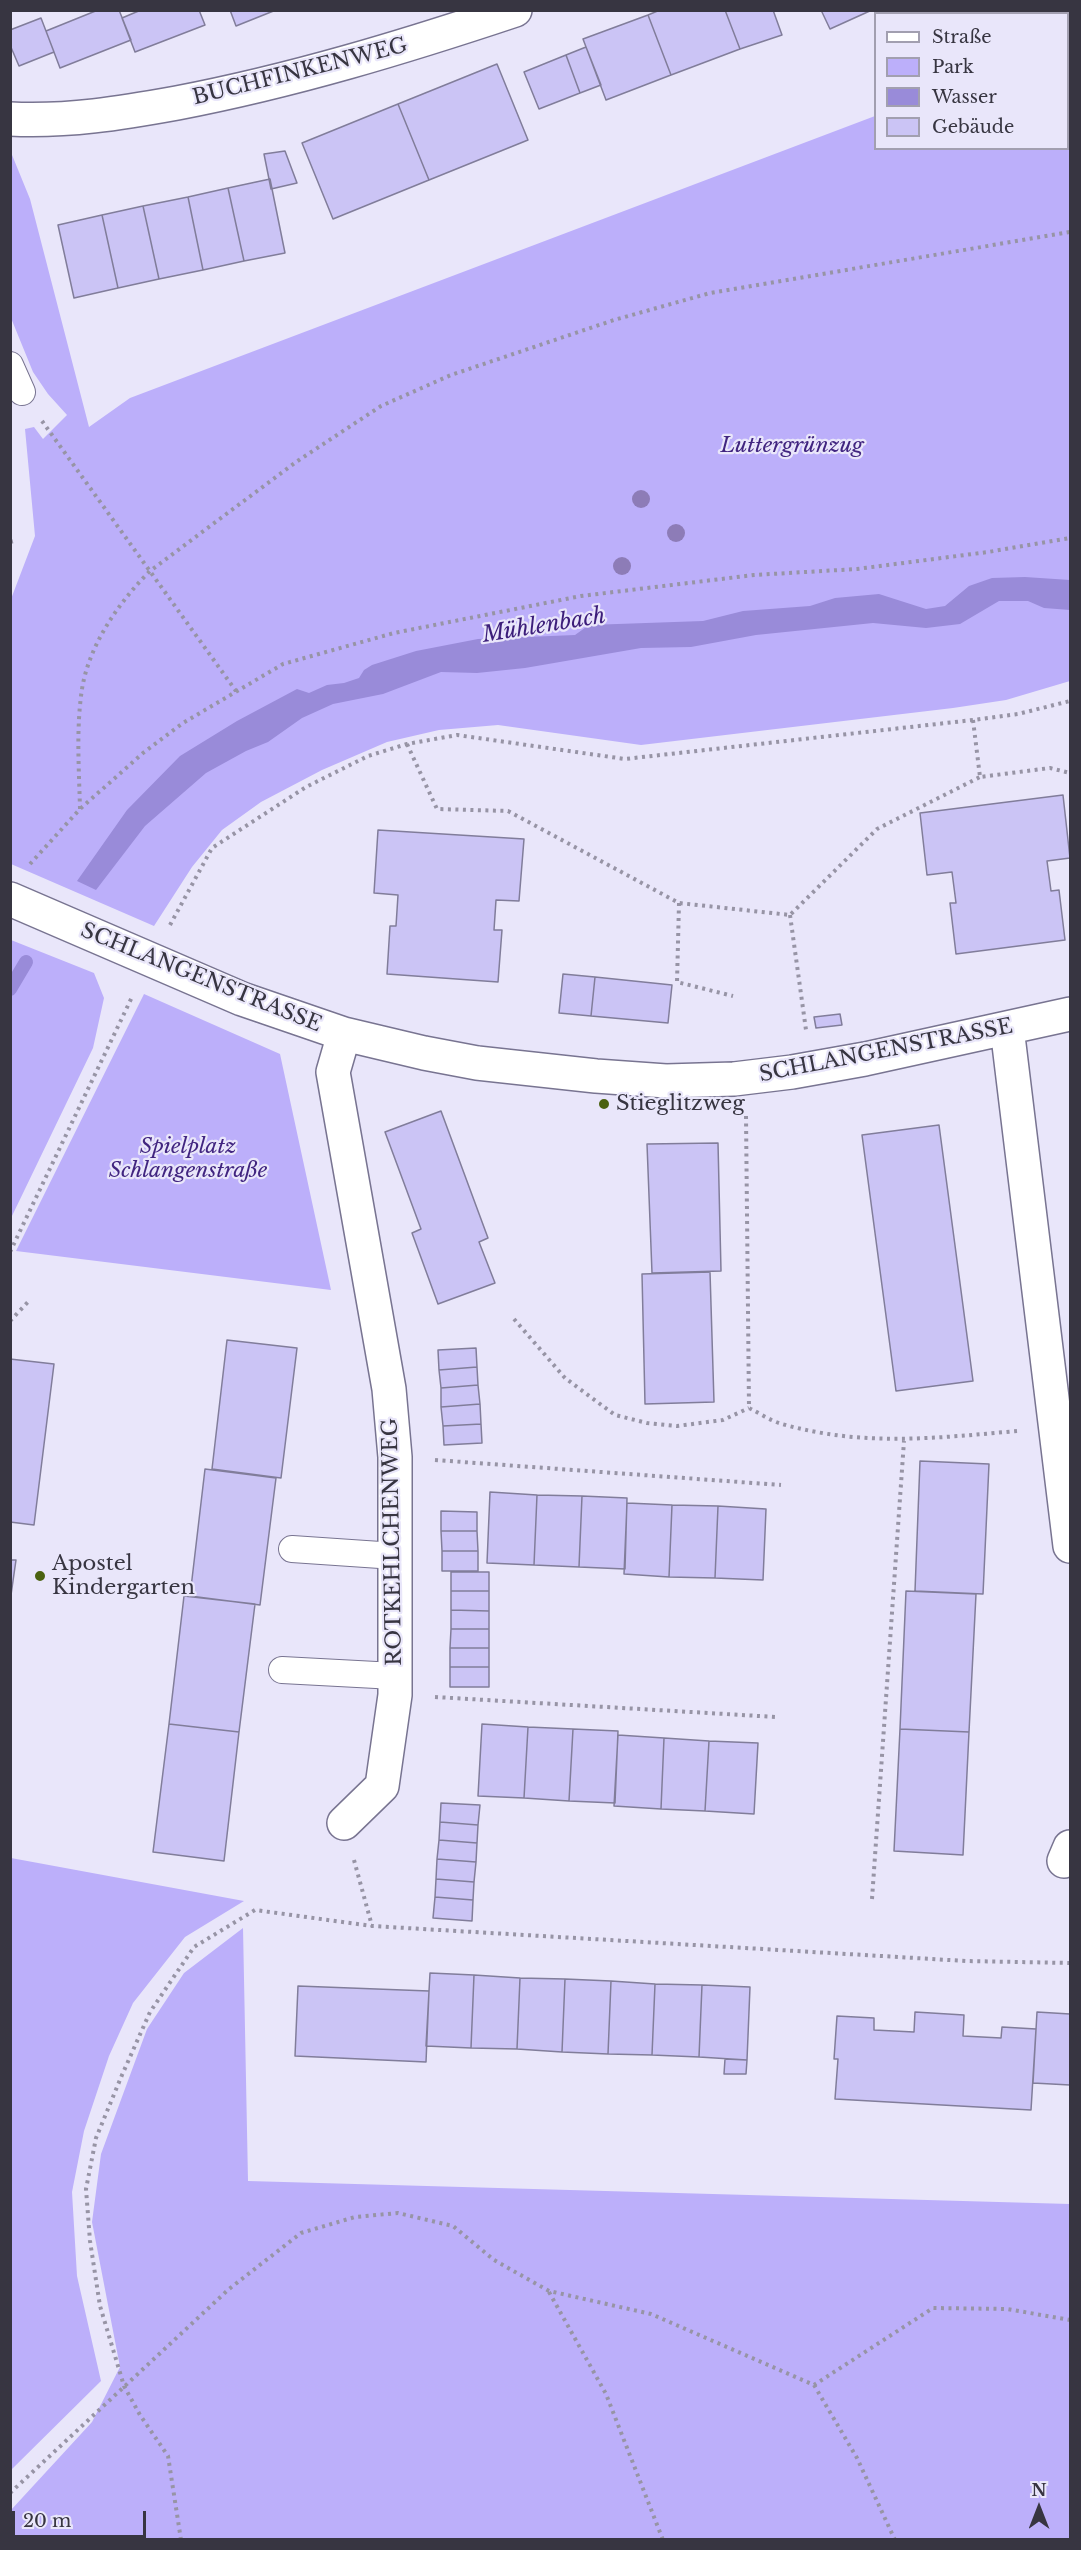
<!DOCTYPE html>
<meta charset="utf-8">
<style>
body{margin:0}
#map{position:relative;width:1081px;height:2550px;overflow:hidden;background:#e9e6fa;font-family:"Libre Baskerville",serif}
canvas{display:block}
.frame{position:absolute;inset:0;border:12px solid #373541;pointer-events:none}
.legend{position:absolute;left:874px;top:12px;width:195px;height:138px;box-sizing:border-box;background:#e9e6fa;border:2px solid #a29fb0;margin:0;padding:8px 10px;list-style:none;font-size:18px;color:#373541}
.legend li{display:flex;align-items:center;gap:12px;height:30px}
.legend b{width:30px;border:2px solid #a29fb0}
.north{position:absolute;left:1009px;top:2478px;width:60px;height:60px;-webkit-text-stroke:4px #e9e6fa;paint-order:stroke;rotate:0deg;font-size:16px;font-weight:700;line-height:24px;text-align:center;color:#373541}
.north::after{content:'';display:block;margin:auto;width:21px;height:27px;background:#373541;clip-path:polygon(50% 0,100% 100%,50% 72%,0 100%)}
.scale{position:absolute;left:12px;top:2511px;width:134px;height:27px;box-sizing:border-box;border:3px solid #373541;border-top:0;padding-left:8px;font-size:18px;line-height:21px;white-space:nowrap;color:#373541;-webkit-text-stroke:4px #e9e6fa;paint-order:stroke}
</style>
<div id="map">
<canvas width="1081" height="2550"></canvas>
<div class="frame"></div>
<ul class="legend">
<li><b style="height:8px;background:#fff"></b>Straße</li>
<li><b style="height:16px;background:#bcaffa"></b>Park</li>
<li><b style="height:16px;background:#998bd9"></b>Wasser</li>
<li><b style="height:16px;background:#cbc4f5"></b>Gebäude</li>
</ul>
<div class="north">N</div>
<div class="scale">20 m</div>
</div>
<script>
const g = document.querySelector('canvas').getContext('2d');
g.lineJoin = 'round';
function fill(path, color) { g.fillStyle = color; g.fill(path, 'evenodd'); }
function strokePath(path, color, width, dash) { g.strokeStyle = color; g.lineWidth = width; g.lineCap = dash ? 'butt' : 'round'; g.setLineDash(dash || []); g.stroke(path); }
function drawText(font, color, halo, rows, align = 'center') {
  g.font = font + ' "Libre Baskerville",serif'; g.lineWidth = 4.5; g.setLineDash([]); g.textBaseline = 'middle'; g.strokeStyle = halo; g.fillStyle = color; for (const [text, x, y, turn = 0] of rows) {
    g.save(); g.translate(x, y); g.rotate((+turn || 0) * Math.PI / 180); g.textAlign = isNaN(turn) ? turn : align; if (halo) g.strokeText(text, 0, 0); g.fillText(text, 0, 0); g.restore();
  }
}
const green = new Path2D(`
 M1070,43V681L1006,700L953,708L641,745L498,725L439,730L387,742L322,770L261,802L222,830L192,867L154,926L11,864V599L35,536L25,429L34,427L43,439L67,415L48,394L33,372L11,318L10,150L30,199L89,427L130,398L875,116L876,148H1068V44Z
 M11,940L94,973L104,998L93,1048L11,1218Z
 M144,994L280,1054L331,1290L16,1251Z
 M11,1858L244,1901L185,1937L133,2003L109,2056L84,2131L72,2192L77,2276L101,2381L11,2470Z
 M243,1928L248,2181L1070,2204V2539H11V2510L92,2422L120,2367L92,2222L101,2154L147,2029L184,1973Z`);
const water = new Path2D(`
 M1025,577L1070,580V610L1044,608L1028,601H999L960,624L926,628L873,623L756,635L691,647L641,648L525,668L477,673L441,672L383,694L333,704L302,718L268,742L246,751L206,773L145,826L96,890L77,881L127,810L180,756L237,721L297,689L309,693L327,685L344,683L359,678L364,670L372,665L416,651L478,639L575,635L589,625L703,621L743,611L810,606L835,598L879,594L926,609L945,606L969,586L992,578Z`);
const stream = new Path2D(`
 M10,989L26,962`);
const building = new Path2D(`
 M98,10H119L131,40L60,68L46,31Z
 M141,10H199L205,25L135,52L122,18Z
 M230,10H276L236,26Z
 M660,10H725L740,49L671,75L648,15Z
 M725,10H773L782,35L740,49Z
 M821,10H872L830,29Z
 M648,15L671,75L606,100L583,39Z
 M41,18L54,52L19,66L10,45V30Z
 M586,47L601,85L580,93L566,55Z
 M566,55L580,93L539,109L524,72Z
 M497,64L528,140L429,180L398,104Z
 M398,104L429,180L333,219L302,143Z
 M285,151L297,183L271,189L264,154Z
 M270,179L285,253L244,261L228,188Z
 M228,188L244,261L203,270L188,197Z
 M188,197L203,270L159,279L143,206Z
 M143,206L159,279L118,288L102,215Z
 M102,215L118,288L74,298L58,225Z
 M1063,795L1070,858L1047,861L1051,891L1059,890L1065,940L956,954L950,903H956L952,872L927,875L920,813Z
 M378,830L524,839L519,901L496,900L494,930H502L498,982L387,974L390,926H396L398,895L374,893Z
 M563,974L595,977L591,1016L559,1013Z
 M595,977L672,985L668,1023L591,1016Z
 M840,1014L842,1025L816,1028L814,1017Z
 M441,1111L488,1238L479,1242L495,1283L438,1304L412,1233L421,1229L385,1132Z
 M939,1125L973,1381L896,1391L862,1135Z
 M718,1143L721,1271L652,1273L647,1144Z
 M710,1272L714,1402L645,1404L642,1274Z
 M227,1340L297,1348L281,1478L212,1469Z
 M476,1348L477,1367L439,1370L438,1350Z
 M10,1359L54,1364L34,1525L10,1522Z
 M477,1367L478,1385L441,1388L439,1370Z
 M478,1385L480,1404L441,1407V1388Z
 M480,1404L481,1424L443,1426L441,1407Z
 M481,1424L482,1443L444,1445L443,1426Z
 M920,1461L989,1464L983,1594L915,1591Z
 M205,1469L276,1478L260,1605L190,1596Z
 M490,1492L537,1495L534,1565L487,1563Z
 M537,1495L582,1496L579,1567L534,1565Z
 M582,1496L627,1498L625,1569L579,1567Z
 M627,1503L672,1505L669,1577L624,1574Z
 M672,1505L718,1506L715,1578L669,1577Z
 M718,1506L766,1509L763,1580L715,1578Z
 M441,1511L477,1512V1531H441Z
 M441,1531H477L478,1551H442Z
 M442,1551H478V1571H442Z
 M10,1560H16L10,1602Z
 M451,1572H489V1591H451Z
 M451,1591H489V1611L451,1610Z
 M906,1591L976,1594L969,1732L900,1729Z
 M184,1596L255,1604L239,1732L169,1724Z
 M451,1610L489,1611V1629H451Z
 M451,1629H489V1648H450Z
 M450,1648H489V1667H450Z
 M450,1667H489V1687H450Z
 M169,1724L239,1732L224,1861L153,1852Z
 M482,1724L528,1727L524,1798L478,1796Z
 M528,1727L573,1729L569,1801L524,1798Z
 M573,1729L618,1731L615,1803L569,1801Z
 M900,1729L969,1732L963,1855L894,1851Z
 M618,1735L664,1738L661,1809L614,1806Z
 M664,1738L709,1741L705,1811L661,1809Z
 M709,1741L758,1743L754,1814L705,1811Z
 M441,1803L480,1805L478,1825L440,1822Z
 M440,1822L478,1825L477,1843L439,1840Z
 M439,1840L477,1843L476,1862L437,1859Z
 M437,1859L476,1862L474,1882L436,1879Z
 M436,1879L474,1882L473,1900L435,1897Z
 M435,1897L473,1900L472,1921L433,1918Z
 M430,1973L474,1975L471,2048L426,2046Z
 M474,1975L520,1978L517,2049L471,2048Z
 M520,1978L565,1979L562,2052L517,2049Z
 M565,1979L611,1981L608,2054L562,2052Z
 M611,1981L655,1984L652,2055L608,2054Z
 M655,1984L702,1985L699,2057L652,2055Z
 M702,1985L750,1987L747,2060L699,2057Z
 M298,1986L429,1991L426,2062L295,2056Z
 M915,2012L964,2015L963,2036L1001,2038L1002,2027L1036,2029L1031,2110L835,2099L838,2059H834L837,2016L874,2018V2030L914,2032Z
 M1037,2012L1070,2014V2085L1033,2083Z
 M725,2059L747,2060L746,2074H724Z`);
const path = new Path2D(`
 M42,421L236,691
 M10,542L14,541
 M973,720L980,777L1050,768L1070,773
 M407,744L437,809L508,811L679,903L790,915L877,829L980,777
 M80,809C79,769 76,728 82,689C89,645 119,602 150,571L296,462L381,406L451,375L614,320L710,293L1070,232
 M30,864L80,809L143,753L183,723L283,664L394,633L581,596L754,575L857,569L988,552L1070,538
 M679,903L677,982L733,996
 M790,915L806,1030
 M170,925L212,848L306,787L368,756L407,744L457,735L625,759L973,720L1018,714L1070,701
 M746,1116L749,1408C759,1413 771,1421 782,1424C863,1447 936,1438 1017,1431
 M10,1252L133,995
 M514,1319L565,1378L615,1415L647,1423L677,1426L723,1420L749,1408
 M10,1321L28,1302
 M435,1460L781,1485
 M435,1697L776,1717
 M354,1860L372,1926
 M872,1899L904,1441
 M549,2292L606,2394L663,2540
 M814,2385L857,2458L895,2540
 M10,2493L229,2289L301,2233L355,2217L398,2213L453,2226L494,2260L549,2291L651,2314L814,2385L933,2308L1007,2309L1070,2320
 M181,2540L168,2456L140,2415L124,2386L100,2306L90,2241L86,2189L96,2138L122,2075L150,2012L194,1947L255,1910L372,1926L966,1961L1070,1963`);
const service = new Path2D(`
 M10,365L22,392
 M292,1549L395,1556
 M282,1670L395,1676`);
const minor = new Path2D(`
 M10,119C67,122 122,113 177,103C292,81 404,47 515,10
 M10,899L242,999L344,1034L424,1053L477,1063L596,1076L666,1081L734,1079L792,1072L865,1059L1070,1014
 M1007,1028L1070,1546
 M344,1034L333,1072L389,1389L395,1457V1695L382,1786L344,1823
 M1064,1861L1070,1847`);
const trees = [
 [641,499],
 [676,533],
 [622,566]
];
const markers = [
 [604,1104,6,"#4b6210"],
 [40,1576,6,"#4b6210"]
];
const streetNames = [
 ["BUCHFINKENWEG",300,72,-14],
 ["SCHLANGENSTRASSE",201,978,22],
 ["SCHLANGENSTRASSE",886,1051,-11],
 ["ROTKEHLCHENWEG",393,1542,-91]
];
const parkNames = [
 ["Luttergrünzug",792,446],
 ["Spielplatz",188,1147],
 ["Schlangenstraße",188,1171]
];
const poiNames = [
 ["Stieglitzweg",616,1104],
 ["Apostel",52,1564],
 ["Kindergarten",52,1588]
];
const waterNames = [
 ["Mühlenbach",544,626,-9]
];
fill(green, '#bcaffa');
fill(water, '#998bd9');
strokePath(stream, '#998bd9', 14);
fill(building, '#cbc4f5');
strokePath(building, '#817d9a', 1.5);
strokePath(service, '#787491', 28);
strokePath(minor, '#787491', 36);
strokePath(path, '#9794a5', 4, [3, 4.5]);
strokePath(service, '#fff', 26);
strokePath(minor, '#fff', 33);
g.fillStyle = '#8d7cb7';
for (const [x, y] of trees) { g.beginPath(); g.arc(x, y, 9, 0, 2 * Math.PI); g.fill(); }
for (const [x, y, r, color] of markers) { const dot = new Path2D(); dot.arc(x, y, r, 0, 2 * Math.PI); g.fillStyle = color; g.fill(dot); strokePath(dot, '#e9e6fa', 2); }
drawText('21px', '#373541', '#e9e6fa', streetNames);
drawText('italic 21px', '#412580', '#e9e6fa', parkNames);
drawText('21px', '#373541', '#e9e6fa', poiNames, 'left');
drawText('italic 22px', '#3c1e7a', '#e9e6fa', waterNames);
</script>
